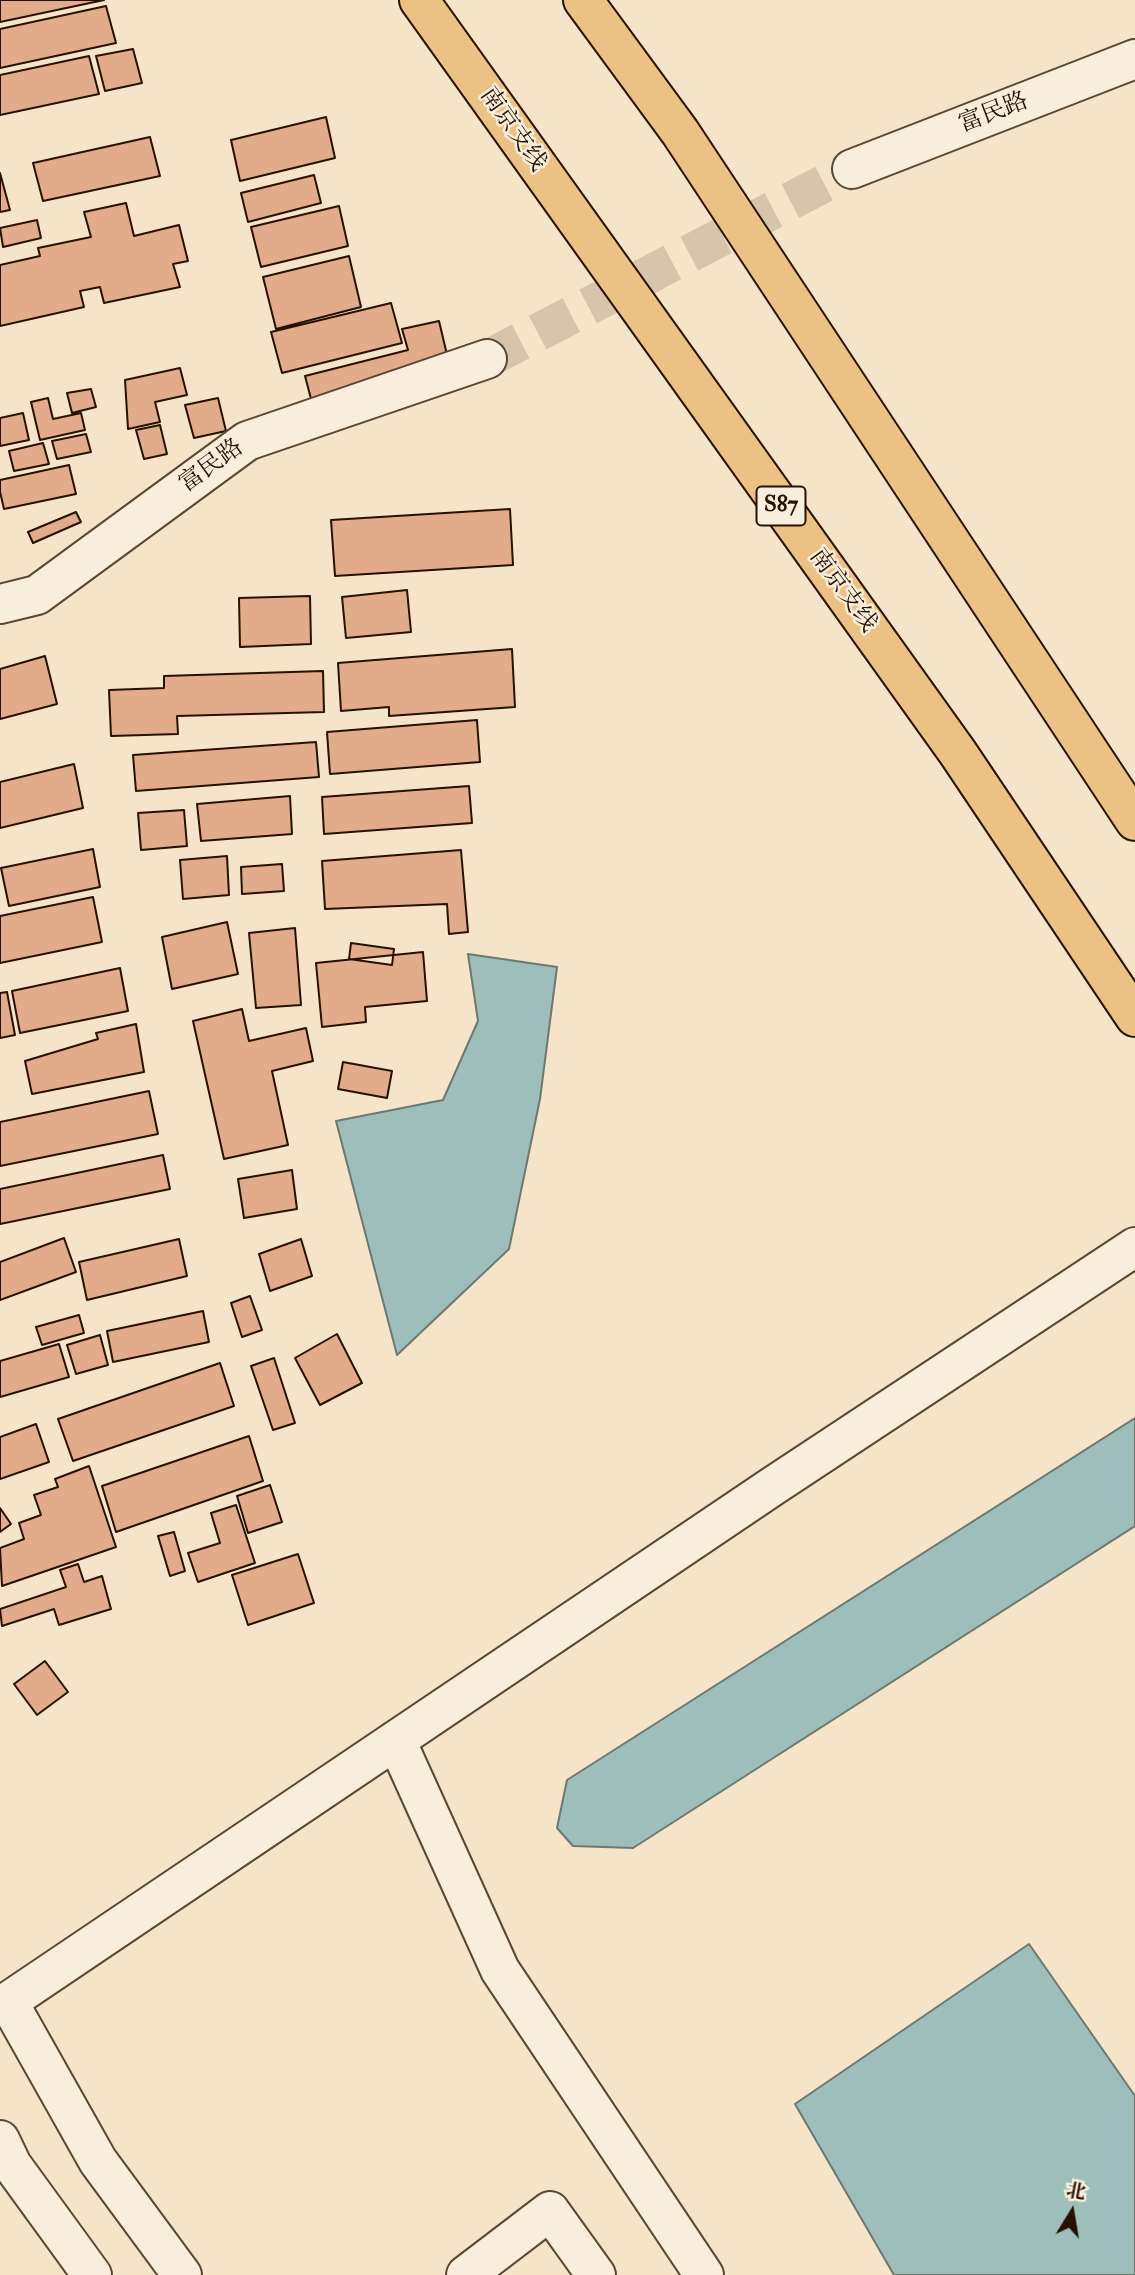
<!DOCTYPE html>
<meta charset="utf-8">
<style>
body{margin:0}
#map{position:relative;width:1135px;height:2275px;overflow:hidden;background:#f6e4c8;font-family:"IM FELL Double Pica","Noto Serif SC",serif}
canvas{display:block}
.north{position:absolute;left:1037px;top:2177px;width:70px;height:70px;-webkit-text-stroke:5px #f9eddb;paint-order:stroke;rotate:11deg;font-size:19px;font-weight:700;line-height:28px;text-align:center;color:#261100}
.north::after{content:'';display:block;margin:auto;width:24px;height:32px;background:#261100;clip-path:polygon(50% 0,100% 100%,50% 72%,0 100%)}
</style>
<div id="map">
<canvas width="1135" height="2275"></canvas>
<div class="north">北</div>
</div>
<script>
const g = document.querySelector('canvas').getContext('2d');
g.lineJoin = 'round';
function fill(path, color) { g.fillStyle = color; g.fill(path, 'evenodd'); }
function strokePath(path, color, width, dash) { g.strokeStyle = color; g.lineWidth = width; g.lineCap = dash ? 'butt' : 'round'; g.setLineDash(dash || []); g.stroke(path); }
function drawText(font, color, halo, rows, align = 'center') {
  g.font = font + ' "IM FELL Double Pica","Noto Serif SC",serif'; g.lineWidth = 5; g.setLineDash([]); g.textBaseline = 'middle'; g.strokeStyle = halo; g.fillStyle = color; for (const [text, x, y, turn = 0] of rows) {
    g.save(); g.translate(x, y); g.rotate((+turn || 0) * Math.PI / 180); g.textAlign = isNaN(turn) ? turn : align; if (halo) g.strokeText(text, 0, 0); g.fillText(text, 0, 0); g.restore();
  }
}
const water = new Path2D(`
 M468,954L557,967L540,1099L509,1249L397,1355L336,1121L443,1100L478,1021Z
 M1135,1418V1526L633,1848L573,1846L557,1828L567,1780Z
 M1029,1944L1135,2096V2275H894L795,2104Z`);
const building = new Path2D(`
 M0,0H104L0,22Z
 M106,6L116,43L0,68V29Z
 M133,49L142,83L105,91L96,56Z
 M89,56L99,94L0,115V75Z
 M326,117L335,158L240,181L231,140Z
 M150,137L160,176L43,201L33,163Z
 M0,173L10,210L0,212Z
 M314,175L321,203L248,222L241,193Z
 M126,203L134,236L179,225L188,261L173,264L180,287L104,303L100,287L80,291L84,307L0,326V265L40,256L38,248L91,237L84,212Z
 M339,206L348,246L261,267L251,227Z
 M37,220L41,238L3,247L0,228Z
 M349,256L361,307L276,329L263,277Z
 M391,303L402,343L282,373L271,332Z
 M439,321L453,380L315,414L305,376L408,350L402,329Z
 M180,368L187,395L155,402L160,422L128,429L125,380Z
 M91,389L96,407L72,413L67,393Z
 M48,398L53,419L81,413L85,430L40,440L31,402Z
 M218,398L226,431L194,438L185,405Z
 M23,413L29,440L0,446V418Z
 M160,425L167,454L144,459L136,430Z
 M86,434L91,452L57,459L52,441Z
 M43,443L49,464L14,471L9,451Z
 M69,465L76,494L4,509L0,492V480Z
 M510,509L513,565L335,576L331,520Z
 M76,512L81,522L33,543L28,532Z
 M407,590L411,632L346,638L342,597Z
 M310,596L311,644L240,647L239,598Z
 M512,649L515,707L389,716V707L341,711L338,663Z
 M45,656L57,704L0,719V669Z
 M323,671L324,712L177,716L178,734L111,736L109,690L164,688V676Z
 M477,720L480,762L330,774L327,732Z
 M316,742L319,777L136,791L133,755Z
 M74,764L83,808L0,828V782Z
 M469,786L472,823L324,834L322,797Z
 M290,796L292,834L201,841L197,804Z
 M184,810L187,846L141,850L138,813Z
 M93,849L100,887L9,906L1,868Z
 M461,850L468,932L449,934L447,904L325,909L322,861Z
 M227,856L229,895L183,899L180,860Z
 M282,864L284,891L242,894L241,867Z
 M93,897L102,942L0,963V916Z
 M227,922L238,974L172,989L162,937Z
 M295,928L301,1005L256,1008L249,933Z
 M351,943L394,949L392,965L349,959Z
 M423,952L427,1001L365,1007L366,1022L322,1027L316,963Z
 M120,968L128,1011L20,1033L12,991Z
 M7,992L15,1035L0,1038V993Z
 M242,1009L249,1041L306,1028L313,1061L272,1071L288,1145L224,1159L193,1021Z
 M136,1024L144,1072L32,1094L25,1061L98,1039L96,1033Z
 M343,1062L392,1071L387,1098L338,1089Z
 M149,1091L158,1134L0,1166V1122Z
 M163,1155L170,1189L0,1224V1189Z
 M292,1170L297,1209L244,1218L238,1179Z
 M64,1238L76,1272L0,1300V1262Z
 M179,1239L187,1276L87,1300L79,1262Z
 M301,1239L312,1276L270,1291L259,1254Z
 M250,1296L262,1330L242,1337L231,1303Z
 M203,1311L209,1342L113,1362L107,1331Z
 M79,1315L84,1333L42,1345L36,1327Z
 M337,1334L362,1383L320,1405L295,1358Z
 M100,1335L108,1365L76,1374L67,1345Z
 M59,1344L69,1377L0,1397V1361Z
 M274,1358L295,1423L273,1430L251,1366Z
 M220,1363L234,1406L73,1461L58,1419Z
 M36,1424L49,1462L0,1479V1437Z
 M249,1436L263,1481L116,1532L102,1486Z
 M89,1466L116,1547L2,1586L0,1548L24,1539L19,1523L41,1515L34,1495L58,1487L55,1479Z
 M270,1485L282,1522L248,1533L237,1496Z
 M236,1505L255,1563L198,1582L188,1553L220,1543L211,1513Z
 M0,1508L11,1524L0,1532Z
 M174,1532L185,1571L170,1576L158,1536Z
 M298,1554L314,1603L248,1625L232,1575Z
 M78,1564L84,1582L102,1576L111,1609L59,1625L54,1609L2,1626L0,1609L66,1587L60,1570Z
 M45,1661L68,1692L37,1715L14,1684Z`);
const minorTunnel = new Path2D(`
 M487,359L852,169`);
const minor = new Path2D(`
 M852,169L1135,59
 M0,604L37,595L247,441L487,359
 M396,1740L500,1970L704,2275
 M9,2003L98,2161L182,2275
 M0,2007L773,1486L1135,1247
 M0,2140L12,2165L92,2275
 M466,2275L550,2211L596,2275`);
const highway = new Path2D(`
 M419,0L958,753L1135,1017
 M583,0L680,132L1135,821`);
const shields = [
 [781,506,49]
];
const shieldNames = [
 ["S87",781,506]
];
const streetNames = [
 ["富民路",994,114,-21],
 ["南京支线",512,130,55],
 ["富民路",212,467,-36],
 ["南京支线",842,591,54]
];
fill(water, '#9dbeba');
strokePath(water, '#6d7970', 2);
fill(building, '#e2ab8a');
strokePath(building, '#261100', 2);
strokePath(minorTunnel, '#d7c4aa', 38, [38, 19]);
strokePath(minor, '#5a4632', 42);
strokePath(highway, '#261100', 42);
strokePath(minor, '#f9eddb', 38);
strokePath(highway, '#ebc284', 38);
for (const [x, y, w] of shields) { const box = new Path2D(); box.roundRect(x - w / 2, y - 19.5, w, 39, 5); g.fillStyle = '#f9eddb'; g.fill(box); strokePath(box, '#261100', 2); }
drawText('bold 23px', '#261100', null, shieldNames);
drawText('24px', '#261100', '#f9eddb', streetNames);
</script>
